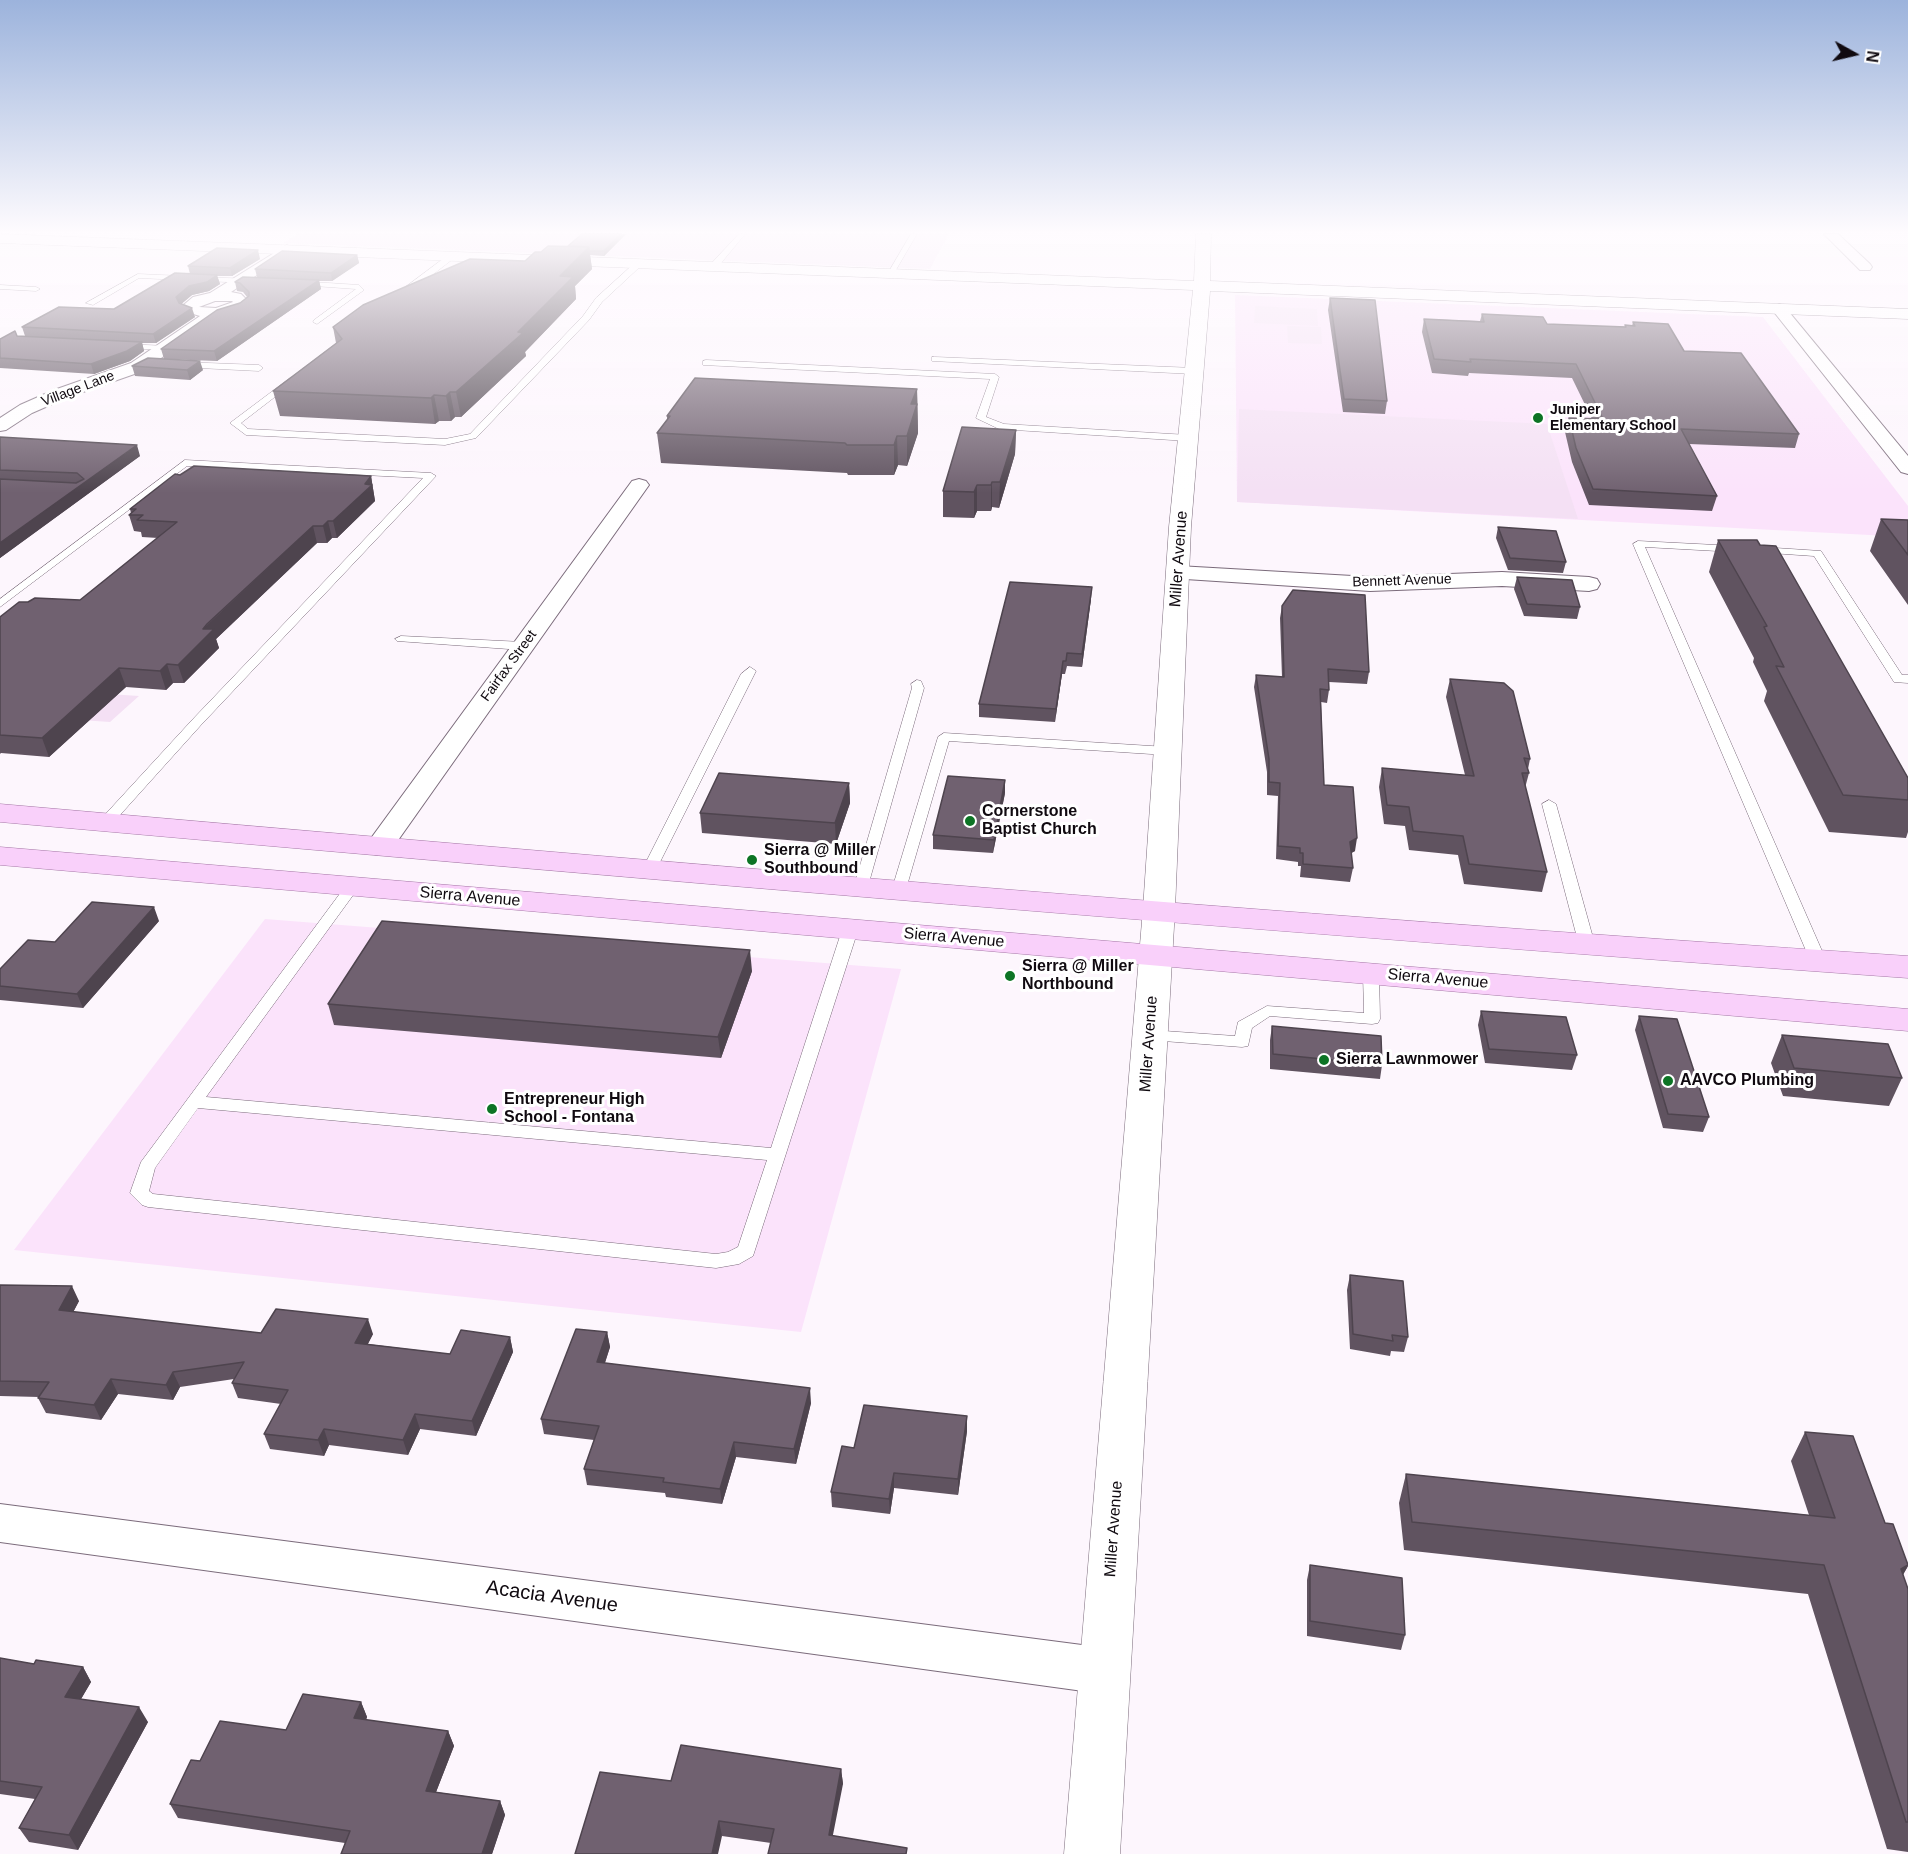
<!DOCTYPE html>
<style>
body{margin:0}
#map{position:relative;width:1908px;height:1854px;overflow:hidden;background:#fdf6fd;font-family:Helvetica,sans-serif}
canvas{display:block}
.north{position:absolute;left:1824px;top:24px;width:60px;height:60px;-webkit-text-stroke:4px #fff;paint-order:stroke;rotate:98deg;font-size:16px;font-weight:700;line-height:24px;text-align:center;color:#100a10}
.north::after{content:'';display:block;margin:auto;width:21px;height:27px;background:#100a10;clip-path:polygon(50% 0,100% 100%,50% 72%,0 100%)}
</style>
<div id="map">
<canvas width="1908" height="1854"></canvas>
<div class="north">N</div>
</div>
<script>
const g = document.querySelector('canvas').getContext('2d');
g.lineJoin = 'round';
function fill(path, color) { g.fillStyle = color; g.fill(path, 'evenodd'); }
function strokePath(path, color, width, dash) { g.strokeStyle = color; g.lineWidth = width; g.lineCap = dash ? 'butt' : 'round'; g.setLineDash(dash || []); g.stroke(path); }
function drawText(font, color, halo, rows, align = 'center') {
  g.font = font + ' Helvetica,sans-serif'; g.lineWidth = 6; g.setLineDash([]); g.textBaseline = 'middle'; g.strokeStyle = halo; g.fillStyle = color; for (const [text, x, y, turn = 0] of rows) {
    g.save(); g.translate(x, y); g.rotate((+turn || 0) * Math.PI / 180); g.textAlign = isNaN(turn) ? turn : align; if (halo) g.strokeText(text, 0, 0); g.fillText(text, 0, 0); g.restore();
  }
}
const built = new Path2D(`
 M1235,295L1763,317L1908,506V537L1237,502Z
 M265,919L901,969L801,1332L14,1250Z`);
const green = new Path2D(`
 M298,234H949L930,269L283,243Z
 M1255,306L1317,309L1318,326L1254,323Z
 M1287,326L1321,327L1322,344L1288,343Z
 M1239,409L1547,424L1578,519L1237,502Z
 M79,692L139,696L110,722L51,718Z`);
const service = new Path2D(`
 M739,234H745L717,268H711V264Z
 M911,234H917L893,275H887Z
 M451,253L458,255L409,293H403V289Z
 M637,261L644,263L602,302L589,320L476,438L445,445L246,435L230,423L290,378L293,379V383L241,423L248,429L445,439L470,434L583,316L596,298Z
 M138,274L249,279L253,281L249,283L139,278L93,305L86,303Z
 M297,281L359,285L364,290L317,324L313,322L314,320L356,289L300,285Z
 M0,285L36,287L40,289L36,291L0,289Z
 M125,344L167,346L171,348L167,350L122,348L121,346Z
 M935,357L1194,368L1198,371L1194,374L932,361V357Z
 M706,360L995,374L999,377L986,417L1004,424L1188,435L1193,438L1188,441L999,429L976,418L990,379L703,365V361Z
 M182,362L259,365L263,368L259,371L179,367L178,365Z
 M185,460L431,473L436,476L201,725L111,825H101L99,822L101,819L193,719L423,478L187,466L0,607V599Z
 M1638,541L1736,546L1741,549L1736,552L1645,547L1826,960L1823,963H1813L1810,960L1633,544Z
 M1760,547L1821,551L1902,675H1908V683L1894,682L1814,556L1756,552L1755,550Z
 M401,636L523,642L529,646L523,650L397,641L395,639Z
 M750,667L756,671L657,868L655,871H645L643,868L741,674Z
 M917,680L921,681L924,688L868,886L866,889H856L854,886L912,688L911,684Z
 M944,733L1167,747L1173,751L1167,755L949,741L906,889L899,893L894,892L892,889L938,737Z
 M1549,800L1556,804L1595,945L1592,948H1582L1579,945L1542,804Z
 M352,883L359,887L206,1097L771,1148L842,930L850,925L855,927L858,930L753,1256L739,1264L716,1268L148,1207L142,1205L130,1193L141,1162L347,884ZM198,1108L767,1160L738,1247L728,1252L716,1254L153,1194L149,1191L155,1168Z
 M1371,968L1379,973L1380,1019L1378,1023L1372,1024L1270,1016L1252,1028L1248,1046L1242,1047L1150,1040L1144,1039L1142,1035L1144,1031L1150,1030L1235,1036L1238,1022L1267,1006L1364,1013L1363,973Z`);
const minor = new Path2D(`
 M1824,234H1838L1870,264L1872,267L1870,270H1860Z
 M287,245L294,249L292,252L231,292L241,294L250,303L242,310L218,317L143,371L66,398L32,413L6,430L0,431V418L20,405L54,390L131,363L200,316L183,311L180,308L193,297L210,293ZM215,301H232L233,302L216,308L199,307Z
 M1779,304L1784,306L1908,456V474L1901,472L1774,312L1771,309Z
 M639,479L646,481L649,485L389,853L379,855L369,853L365,847L369,841L632,481Z
 M1178,566L1370,577L1502,572L1589,577L1597,579L1600,584L1597,589L1589,591L1502,586L1370,591L1170,578L1167,573L1170,568Z
 M0,1504L1105,1648L1122,1655L1129,1671L1122,1687L1105,1694L0,1542Z`);
const tertiary = new Path2D(`
 M0,234L1194,281L1196,234H1211L1210,281L1908,309V319L1210,291L1191,527L1175,909L1120,1854H1064L1143,909L1169,527L1193,290L0,243Z`);
const primary = new Path2D(`
 M0,804C636,860 1271,914 1908,956V978C1271,933 636,879 0,822Z
 M0,847L1908,1009V1031L0,865Z`);
const wall = new Path2D(`
 M582,234H626L604,256L590,255L592,269L575,286L576,299L525,352L526,356L461,417H455L451,421H439L435,424L280,416L273,391L336,343L333,327L525,261L541,252L568,246Z
 M357,255L359,263L332,281H319L321,289L217,361L164,359L161,349L240,303L247,297L243,292L237,291L235,282L257,277L255,269Z
 M260,259L232,276H217L220,284L209,291L192,295L181,304L195,317L156,343H142L144,351L130,361L94,374L0,368V339L17,336H25L22,327L114,309L190,274L188,266Z
 M1330,298L1387,401L1385,414L1343,412L1328,310Z
 M1482,314L1547,324L1625,327V325L1632,326L1633,322L1684,351L1799,434L1795,448L1689,444L1717,496L1712,511L1589,505L1572,462L1565,432L1569,418L1592,419L1572,378L1469,373L1468,376L1432,373L1422,332L1424,319L1480,321Z
 M132,366L203,370L190,380L135,376Z
 M917,389L918,433L907,466L898,465L894,475H848L847,473L661,463L657,433L667,420V416Z
 M1016,430L1015,454L999,508L992,507L991,511H977L974,518L943,517V491Z
 M0,437L140,456L0,558Z
 M371,476L375,501L337,538H332L327,543H317L216,639L219,648L184,683H173L166,690L126,687L49,757L1,753L0,754V617L28,602L80,600L158,538L142,537L141,532L134,531L129,515L131,513L130,509Z
 M1881,519L1908,520V605L1870,551Z
 M1498,527L1566,562L1563,573L1508,570L1496,538Z
 M1718,540L1760,545L1908,778V832L1906,838L1829,832L1764,701L1767,691L1753,662L1754,658L1709,572Z
 M1517,577L1580,607L1577,619L1524,616L1514,589Z
 M1091,599L1082,667L1067,666L1065,674H1062L1055,722L979,717V704Z
 M1282,606L1369,672L1367,684L1329,682V690L1327,703L1321,702L1324,785L1355,851L1351,853L1353,868L1350,882L1300,877L1301,866H1298V862L1276,859L1278,796L1267,795V772L1254,687L1256,675L1282,677L1280,618Z
 M1450,679L1530,759L1528,769L1529,773L1525,788L1547,872L1542,892L1464,884L1458,855L1409,850L1405,826L1384,824L1379,787L1382,768L1465,775L1446,697Z
 M849,783L850,803L836,844L702,833L700,813Z
 M1005,793L993,853L933,849V835Z
 M159,921L83,1008L0,1000V969L55,942Z
 M752,971L721,1058L334,1025L328,1004Z
 M1481,1011L1577,1055L1572,1070L1485,1063L1478,1025Z
 M1639,1016L1709,1117L1703,1132L1663,1128L1635,1030Z
 M1272,1026L1382,1065L1380,1079L1270,1069V1040Z
 M1782,1035L1902,1078L1889,1106L1783,1096L1771,1063Z
 M1350,1275L1408,1337L1404,1352L1391,1351L1390,1356L1350,1349L1347,1290Z
 M0,1285L79,1301L73,1312L261,1333L373,1334L368,1344L450,1354L510,1337L513,1352L476,1436L420,1429L408,1455L329,1445L324,1456L270,1449L264,1434L281,1404L238,1398L232,1383L234,1379L180,1387L173,1400L118,1394L101,1420L46,1413L38,1398L39,1397L0,1396Z
 M607,1332L610,1347L605,1363L811,1403L796,1464L736,1457L722,1504L666,1497L665,1493L587,1485L584,1469L594,1440L544,1434L541,1419Z
 M967,1416V1431L958,1495L894,1488L890,1514L832,1507L831,1492L854,1448Z
 M1805,1432L1885,1523L1908,1566L1903,1575L1908,1589V1852L1887,1849L1808,1594L1404,1550L1399,1503L1406,1474L1809,1515L1791,1461Z
 M1310,1565L1405,1635L1401,1650L1307,1636V1580Z
 M0,1658L34,1664L83,1667L91,1682L81,1699L148,1722L78,1850L29,1842L19,1828L35,1799L0,1794Z
 M361,1702L367,1717L366,1720L448,1731L454,1746L436,1792L500,1801L505,1815L492,1854H341L345,1843L178,1818L170,1804L200,1761L286,1730Z
 M841,1769L843,1784L771,1843L722,1836L671,1781Z`);
const shadedWall = new Path2D(`
 M621,234H626L604,256V251Z
 M589,247L592,269L575,286L576,299L525,352L526,356L461,417L456,392L518,332L560,276Z
 M258,250L260,259L232,276L230,268Z
 M357,255L359,263L332,281L331,273Z
 M217,275L220,284L209,291L192,295L179,306L176,297L189,286Z
 M319,280L321,289L217,361L214,351Z
 M192,308L195,317L156,343L153,334Z
 M142,342L144,351L130,361L94,374L91,364Z
 M200,361L203,370L190,380L187,370Z
 M917,389L918,433L907,466V436L911,404Z
 M450,392L455,417L451,421L446,396Z
 M434,395L439,421L435,424L431,398Z
 M1016,430L1015,454L999,508L1000,482Z
 M897,436L898,465L894,475V445Z
 M137,445L140,456L0,558V543Z
 M371,476L375,501L337,538L333,521L365,484Z
 M992,482V507L991,511V485Z
 M977,485V511L974,518V492Z
 M328,521L332,538L327,543L323,526Z
 M313,526L317,543L216,639L219,648L184,683L178,665L203,629Z
 M1092,587L1091,599L1082,667V654Z
 M1063,661L1062,674L1055,722L1056,709Z
 M167,664L173,683L166,690L160,671Z
 M119,668L126,687L49,757L42,738Z
 M1005,780V793L993,853L994,840Z
 M849,783L850,803L836,844L835,823Z
 M1357,838L1355,851L1348,855L1350,842Z
 M154,907L159,921L83,1008L77,994Z
 M750,950L752,971L721,1058L718,1037Z
 M72,1286L79,1301L66,1326L59,1310Z
 M368,1319L373,1334L360,1358L355,1343Z
 M607,1332L610,1347L600,1377L597,1362Z
 M510,1337L513,1352L476,1436L472,1421Z
 M173,1372L180,1387L173,1400L166,1385Z
 M111,1379L118,1394L101,1420L94,1405Z
 M810,1388L811,1403L796,1464L794,1449Z
 M415,1414L420,1429L408,1455L403,1440Z
 M967,1416V1431L958,1495V1479Z
 M324,1429L329,1445L324,1456L318,1440Z
 M734,1442L736,1457L722,1504L720,1489Z
 M894,1473V1488L890,1514L889,1499Z
 M1908,1566L1891,1594L1901,1569Z
 M83,1667L91,1682L74,1711L65,1697Z
 M361,1702L367,1717L360,1733L354,1718Z
 M139,1707L148,1722L78,1850L69,1835Z
 M448,1731L454,1746L431,1805L426,1791Z
 M841,1769L843,1784L830,1850L829,1835Z
 M500,1801L505,1815L492,1854H482Z
 M719,1821L722,1836L718,1854H712Z`);
const building = new Path2D(`
 M582,234H621L604,251H589V247L568,246Z
 M548,246L589,247L560,276L573,277L518,332L523,333L456,392H450L446,396L434,395L431,398L273,391L342,339L333,327L363,305L470,259L525,261L535,252H541Z
 M217,248L258,250L230,268L188,266Z
 M282,251L357,255L331,273L255,269Z
 M175,273L217,275L207,282L189,286L176,297L179,303L192,308L153,334L22,327L59,307L114,309Z
 M243,277L319,280L214,351L161,349L217,310L240,303L249,296V292L240,283L235,282Z
 M1330,298L1375,300L1387,401L1344,399Z
 M1482,314L1543,317L1547,324L1626,327L1625,325L1635,326L1633,322L1668,324L1684,351L1741,353L1799,434L1681,429L1717,496L1593,489L1576,448L1569,418L1603,419L1576,364L1470,359L1471,362L1434,359L1424,319L1484,322Z
 M15,331L17,336L142,342L127,351L91,364L0,358V339Z
 M148,358L200,361L187,370L132,366Z
 M695,378L917,389L911,404H917L907,436H897L894,445H847L845,443L657,433L670,416H667Z
 M962,427L1016,430L1000,482H992L991,485H977L974,492L943,491Z
 M0,437L137,445L0,543V479L76,483L84,479L77,473L0,470Z
 M194,466L371,476L365,484L372,485L333,521H328L323,526H313L207,624L203,629H214L178,665L167,664L160,671L119,668L42,738L0,735V617L19,602H28L35,598L80,600L177,522L137,520L143,515H129L136,509H130L175,474L180,475Z
 M1881,519L1908,520V555Z
 M1498,527L1556,531L1566,562L1510,558Z
 M1718,540H1757L1760,545L1776,546L1908,778V800L1843,795L1776,666L1784,667L1764,627L1767,626Z
 M1517,577L1572,580L1580,607L1527,604Z
 M1010,582L1092,587L1082,654L1067,653L1066,661H1063L1056,709L979,704Z
 M1293,590L1365,595L1369,672L1328,669L1329,690L1320,689L1324,785L1353,787L1357,838L1350,842L1353,868L1303,864V853H1300V848L1278,846L1280,783L1269,782V759L1256,675L1284,677L1282,606Z
 M1450,679L1504,683L1513,691L1530,759L1524,758L1529,773H1522L1547,872L1469,864L1463,836L1413,831L1409,807L1387,805L1382,768L1474,776Z
 M719,773L849,783L835,823L700,813Z
 M948,776L1005,780L994,840L933,835Z
 M92,902L154,907L77,994L0,986V969L28,940L55,942Z
 M382,921L750,950L718,1037L328,1004Z
 M1481,1011L1566,1017L1577,1055L1489,1049Z
 M1639,1016L1677,1019L1709,1117L1668,1114Z
 M1272,1026L1381,1036L1382,1065L1273,1054Z
 M1782,1035L1888,1044L1902,1078L1794,1068Z
 M1350,1275L1403,1281L1408,1337L1392,1335L1393,1341L1353,1334Z
 M0,1285L72,1286L59,1310L261,1333L276,1309L368,1319L355,1343L450,1354L461,1330L510,1337L472,1421L415,1414L403,1440L324,1429L318,1440L264,1434L288,1390L232,1383L244,1362L173,1372L166,1385L111,1379L94,1405L38,1398L49,1382L0,1381Z
 M576,1329L607,1332L597,1362L810,1388L794,1449L734,1442L720,1489L663,1482L664,1478L584,1469L599,1426L541,1419Z
 M864,1405L967,1416L958,1479L894,1473L889,1499L831,1492L842,1446L854,1448Z
 M1805,1432L1853,1436L1885,1523L1893,1524L1908,1565L1901,1569L1908,1589V1822H1906L1824,1565L1412,1522L1406,1474L1835,1518Z
 M1310,1565L1402,1578L1405,1635L1310,1621Z
 M0,1658L34,1664L36,1660L83,1667L65,1697L139,1707L69,1835L19,1828L42,1787L0,1781Z
 M303,1694L361,1702L354,1718L448,1731L426,1791L500,1801L482,1854H341L350,1831L170,1804L191,1760L200,1761L220,1721L286,1730Z
 M681,1745L841,1769L829,1835L907,1848L906,1854H768L774,1829L719,1821L712,1854H575L600,1772L671,1781Z`);
const markers = [
 [1538,418,6,"#0d7425"],
 [970,821,6,"#0d7425"],
 [752,860,6,"#0d7425"],
 [1010,976,6,"#0d7425"],
 [1324,1060,6,"#0d7425"],
 [1668,1081,6,"#0d7425"],
 [492,1109,6,"#0d7425"]
];
const farStreetnames = [
 ["Village Lane",78,389,-21],
 ["Bennett Avenue",1402,581,-2],
 ["Fairfax Street",509,666,-54]
];
const farPoinames = [
 ["Juniper",1550,410],
 ["Elementary School",1550,426]
];
const streetNames = [
 ["Miller Avenue",1179,559,-86],
 ["Sierra Avenue",470,897,5],
 ["Sierra Avenue",954,938,5],
 ["Sierra Avenue",1438,979,5],
 ["Miller Avenue",1149,1044,-86],
 ["Miller Avenue",1114,1529,-86]
];
const poiNames = [
 ["Cornerstone",982,812],
 ["Baptist Church",982,830],
 ["Sierra @ Miller",764,851],
 ["Southbound",764,869],
 ["Sierra @ Miller",1022,967],
 ["Northbound",1022,985],
 ["Sierra Lawnmower",1336,1060],
 ["AAVCO Plumbing",1680,1081],
 ["Entrepreneur High",504,1100],
 ["School - Fontana",504,1118]
];
const nearStreetnames = [
 ["Acacia Avenue",552,1597,8]
];
fill(built, '#fbe3fb');
fill(green, '#f4e0f4');
strokePath(service, '#7b6b7b', 1);
strokePath(minor, '#7b6b7b', 2);
strokePath(tertiary, '#7b6b7b', 1);
strokePath(primary, '#a577a6', 1);
fill(service, '#fff');
fill(minor, '#fff');
fill(tertiary, '#fff');
fill(primary, '#f9d0fa');
fill(wall, '#605360');
fill(shadedWall, '#4e444e');
fill(building, '#706170');
strokePath(building, '#4e444e', 1.5);
const sky = g.createLinearGradient(0, 0, 0, 493);
sky.addColorStop(0, '#9cb3dc');
sky.addColorStop(0.47, '#fefbfe');
sky.addColorStop(1, '#fefbfe00');
g.fillStyle = sky;
g.fillRect(0, 0, 1908, 493);
for (const [x, y, r, color] of markers) { const dot = new Path2D(); dot.arc(x, y, r, 0, 2 * Math.PI); g.fillStyle = color; g.fill(dot); strokePath(dot, '#fff', 2); }
drawText('14px', '#100a10', '#fff', farStreetnames);
drawText('bold 14px', '#100a10', '#fff', farPoinames, 'left');
drawText('16px', '#100a10', '#fff', streetNames);
drawText('bold 16px', '#100a10', '#fff', poiNames, 'left');
drawText('20px', '#100a10', '#fff', nearStreetnames);
</script>
